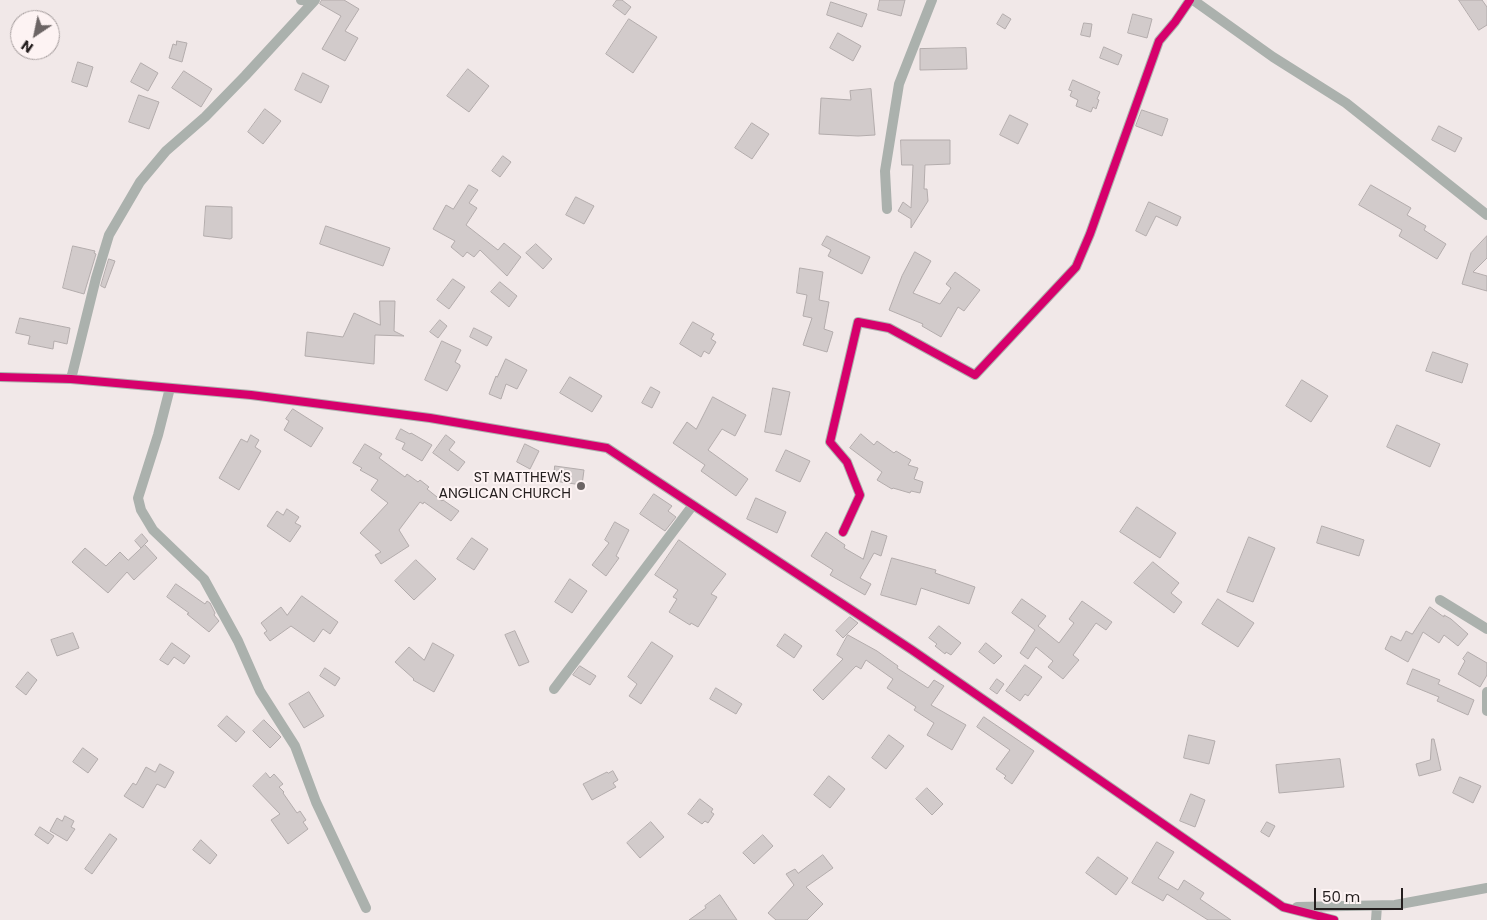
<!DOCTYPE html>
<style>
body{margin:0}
#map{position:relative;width:1487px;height:920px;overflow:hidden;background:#f1e8e8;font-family:Poppins,sans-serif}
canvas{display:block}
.north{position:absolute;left:10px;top:10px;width:50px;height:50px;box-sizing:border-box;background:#fdf3f3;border:1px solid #a69e9e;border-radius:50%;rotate:214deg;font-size:14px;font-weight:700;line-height:20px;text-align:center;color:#241e1e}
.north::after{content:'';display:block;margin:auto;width:18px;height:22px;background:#6c6565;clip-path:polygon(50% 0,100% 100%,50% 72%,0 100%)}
.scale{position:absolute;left:1314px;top:888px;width:89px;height:22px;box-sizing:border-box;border:2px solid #241e1e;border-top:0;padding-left:6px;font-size:15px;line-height:18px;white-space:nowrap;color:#241e1e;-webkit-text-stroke:4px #fdf3f3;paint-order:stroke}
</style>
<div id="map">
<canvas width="1487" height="920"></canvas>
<div class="north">N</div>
<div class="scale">50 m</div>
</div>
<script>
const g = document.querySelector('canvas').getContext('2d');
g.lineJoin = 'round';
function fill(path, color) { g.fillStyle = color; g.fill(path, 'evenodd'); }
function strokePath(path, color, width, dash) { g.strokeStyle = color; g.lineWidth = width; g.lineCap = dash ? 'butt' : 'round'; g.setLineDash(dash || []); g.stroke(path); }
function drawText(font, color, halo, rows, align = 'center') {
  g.font = font + ' Poppins,sans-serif'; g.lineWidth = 4; g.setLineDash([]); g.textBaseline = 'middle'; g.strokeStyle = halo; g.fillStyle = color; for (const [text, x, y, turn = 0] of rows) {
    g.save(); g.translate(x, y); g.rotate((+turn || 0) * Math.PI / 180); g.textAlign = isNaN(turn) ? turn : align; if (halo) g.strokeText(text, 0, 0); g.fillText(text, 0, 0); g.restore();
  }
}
const building = new Path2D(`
 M322,0H344L359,9L345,31L358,38L345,61L322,49L341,16L320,4Z
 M617,0H622L631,7L625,15L613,6Z
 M880,0H905L901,16L878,10Z
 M1459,0H1482L1487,7V25L1479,30Z
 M831,2L867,14L862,27L827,15Z
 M1003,14L1011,19L1005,29L997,24Z
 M1133,14L1152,19L1147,38L1128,33Z
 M629,19L657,37L633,73L606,54Z
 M1084,23L1092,24L1090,37L1081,35Z
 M838,33L861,46L853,61L830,48Z
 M177,41L187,43L182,62L169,58L173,44L176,45Z
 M1104,47L1122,55L1118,65L1100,58Z
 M966,48L967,69L920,70V49Z
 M78,62L93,67L87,87L72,82Z
 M141,63L158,73L148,91L131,82Z
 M468,69L489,86L469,112L447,96Z
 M184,71L212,89L201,107L172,88Z
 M303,73L329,86L321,103L295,90Z
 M1073,80L1100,92L1097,99L1099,100L1096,109L1093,107L1091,112L1076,106L1078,100L1070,96L1072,91L1069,90Z
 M871,89L875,135L858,136L819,134L821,98L851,100L850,91Z
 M139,95L159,102L149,129L129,122Z
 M265,109L281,121L263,144L248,132Z
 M1142,110L1168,119L1162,136L1136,126Z
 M1010,115L1028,124L1018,144L1000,135Z
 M752,123L769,134L752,159L735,148Z
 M1439,126L1462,138L1455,152L1432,140Z
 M901,140H950V164L925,165L924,189H927L928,201L911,228V219L898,211L903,202L911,208L913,165H902Z
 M503,156L511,162L500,177L492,171Z
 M469,185L478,190L469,203L477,208L466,225L498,250L504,243L521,257L507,276L480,250L474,257L467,252L463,257L451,247L455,241L433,229L446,205L453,209Z
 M1371,185L1411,208L1407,215L1426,226L1424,230L1446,244L1437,259L1399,236L1402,230L1359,205Z
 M576,197L594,206L584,224L566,215Z
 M1149,202L1181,217L1177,226L1156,216L1146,236L1136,231Z
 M206,206L232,207V238L230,239L204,236Z
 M326,226L390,248L383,266L320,244Z
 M827,236L870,257L862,274L828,256L831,250L822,245Z
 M1487,236V258L1473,272L1487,276V291L1462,284L1471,253Z
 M536,244L552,259L543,269L526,253Z
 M73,246L95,251L94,253L96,254L84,294L63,288Z
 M915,252L931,261L913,293L940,304L951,288L946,284L955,272L980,290L964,311L958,307L941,337L922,326L923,324L889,310L902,276Z
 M109,259L115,261L105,288L101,286Z
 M800,268L823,272L819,300L829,302L824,329L833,332L827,352L803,345L812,318L803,316L807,295L797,293Z
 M453,279L465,287L449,309L437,300Z
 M500,282L517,296L509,307L491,292Z
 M380,301H395L394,331L404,336L375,335L374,364L305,356L307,332L343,337L354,313L380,325Z
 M20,318L70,328L67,344L54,341L53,349L28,344L30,336L16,333Z
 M440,320L447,326L438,338L430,332Z
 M693,322L714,334L711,339L716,342L709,354L704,351L701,357L680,344Z
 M474,328L492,337L487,346L470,337Z
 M442,341L461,350L455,362L460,365V367L447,391L425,380Z
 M1433,352L1468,364L1462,383L1426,371Z
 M506,359L527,370L517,389L506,384L501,399L489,394L496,376L497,377Z
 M570,377L602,396L592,412L560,393Z
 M1302,380L1328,396L1311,422L1286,406Z
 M651,387L660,392L652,408L642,403Z
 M773,388L790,392L781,435L765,432Z
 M713,397L746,415L735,436L722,429L708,450L748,479L736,496L701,471L705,465L673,443L687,422L696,429Z
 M293,409L323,428L311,447L284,430L289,421L286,419Z
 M1397,425L1440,444L1430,467L1387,447Z
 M401,429L410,434L411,433L432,445L422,461L402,449L405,443L396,439Z
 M861,434L874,445L877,441L894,453L896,451L911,460L908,465L918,468L914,479L923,482L920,493L911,491L910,493L893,488L892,489L877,480L882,472L850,448Z
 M251,435L259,440L255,447L261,451L239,490L219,478L241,439L247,442Z
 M446,435L455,442L449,450L465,462L458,471L433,453Z
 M365,444L382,454L379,458L405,477L407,474L418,482L420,480L429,487L427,489L442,501L443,500L459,511L451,521L424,502L423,504L420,502L399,530L409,546L381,564L375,555L381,552L360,533L388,503L371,490L378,480L360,470L362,468L353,463Z
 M525,444L539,451L530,469L517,462Z
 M786,450L810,461L800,482L776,471Z
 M555,466L584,470L582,485L554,481Z
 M654,494L672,506L668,511L676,517L665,531L640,514Z
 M756,498L786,512L777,533L747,519Z
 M1137,507L1176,533L1160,558L1120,532Z
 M287,509L299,517L295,523L301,526L290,542L267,526L277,511L283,515Z
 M615,522L629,530L616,556L619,558L606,576L592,565L609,543L605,540Z
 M1322,526L1364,540L1359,556L1317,543Z
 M872,531L887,536L881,556L874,553L860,578L871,584L865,595L830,575L833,570L811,556L826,532L845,545L844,548L863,559Z
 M142,534L148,541L141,548L135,541Z
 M1249,537L1275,548L1253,602L1227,592Z
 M472,538L488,549L474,570L457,559Z
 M679,540L726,574L711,594L717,597L698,627L691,623L690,625L669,612L677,599L673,597L678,590L655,575Z
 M145,545L157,558L134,580L127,572L108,593L72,562L85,548L106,566L120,552L128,560Z
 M892,558L936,570L935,573L975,587L969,604L921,588L916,605L881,595Z
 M416,560L436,579L414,600L395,581Z
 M1153,562L1179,583L1171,593L1182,602L1174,613L1134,583Z
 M570,579L587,591L572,613L555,602Z
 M176,584L205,604L207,601L210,603L215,613L214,615L219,621L209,632L187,614L189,613L167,597Z
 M302,596L338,622L330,634L323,629L314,642L291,626L270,641L264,633L267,631L261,623L281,607L287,615Z
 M1022,599L1046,616L1038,626L1059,643L1074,623L1069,619L1082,601L1112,622L1106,630L1096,623L1073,655L1079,660L1063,679L1048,667L1053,661L1036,647L1028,659L1020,653L1035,630L1012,613Z
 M1218,599L1254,623L1238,647L1202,624Z
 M1430,607L1444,617V615L1451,619L1468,634L1458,646L1444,635L1439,643L1423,632L1408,662L1385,649L1391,636L1401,641L1406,631L1412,634Z
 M850,617L858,623L843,638L836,631Z
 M939,626L961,643L951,655L946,652L945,654L935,646L937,644L929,638Z
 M515,631L529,662L519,666L505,635Z
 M73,633L79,648L57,656L51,640Z
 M785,634L802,646L794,658L777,646Z
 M848,635L877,651L898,666L897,668L928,688L934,680L944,686L931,705L966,725L952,750L927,735L934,723L914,710L916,707L887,688L893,679L866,660L861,669L856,666L823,700L813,690L843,659L837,655Z
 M652,642L673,656L641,704L629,696L637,684L628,677Z
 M172,643L190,656L184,664L174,657L168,665L160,660Z
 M433,643L454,655L434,692L413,680L414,679L395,662L409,647L424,660Z
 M986,643L1002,656L994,664L979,652Z
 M1468,652L1487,663V675L1480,687L1458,674L1465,661L1463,659Z
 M1025,665L1042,677L1028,696L1025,694L1020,701L1006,691Z
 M580,666L596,676L590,685L573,675Z
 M325,668L340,678L335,686L320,676Z
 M1413,669L1440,680L1438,684L1474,700L1468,715L1437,701L1439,697L1407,684Z
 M28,672L37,680L26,695L16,687Z
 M997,679L1004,684L997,694L990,689Z
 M716,688L742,704L736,714L710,699Z
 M309,692L324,716L304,728L289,704Z
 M227,716L245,732L236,742L218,726Z
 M984,717L1034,751L1012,784L1004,778L1006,776L996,769L1010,750L977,727Z
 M264,720L281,737L270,748L253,731Z
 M889,735L904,746L886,769L872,758Z
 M1189,735L1215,741L1209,764L1184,758Z
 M1432,739H1434L1441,770L1419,776L1416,764L1430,760Z
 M83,748L98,759L88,773L73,762Z
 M1340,759L1344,787L1279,793L1276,765Z
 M160,764L174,772L165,788L157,784L143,808L124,796L133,783L136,785L146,767L155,772Z
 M613,771L618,780L613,783L616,787L592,800L583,784L607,772L608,773Z
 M266,773L270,778L274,774L283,784L279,787L284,792L283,793L297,813L300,811L306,820L303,822L308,829L288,844L271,820L280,814L253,786Z
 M829,776L845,789L830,808L814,795Z
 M1460,777L1481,786L1473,803L1453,793Z
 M927,788L943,804L932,815L916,799Z
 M1191,794L1205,800L1195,827L1180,821Z
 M700,799L713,809L711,812L714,814L708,823L705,821L702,824L688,814Z
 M65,816L74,821L71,827L75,829L67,841L50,831L57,818L62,821Z
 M651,822L664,837L640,858L627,843Z
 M1267,822L1275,826L1269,837L1261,832Z
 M40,827L54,836L48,844L35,835Z
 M110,834L117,839L92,874L85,869Z
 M763,835L773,846L754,864L743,853Z
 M201,840L217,855L210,864L193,850Z
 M1157,842L1174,852L1158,878L1178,890L1184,880L1204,893L1200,899L1231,920H1208L1167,894L1163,901L1132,883Z
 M823,855L833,868L806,887L823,904L807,920H776L768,913L794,885L786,874L795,869L798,873Z
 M1098,857L1128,878L1116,895L1086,873Z
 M720,895L737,920H689L706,908L705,906Z`);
const street = new Path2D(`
 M301,0L314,1
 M1193,0L1273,57L1346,103L1487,215
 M887,209L885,171L899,84L932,0
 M0,377L71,379L251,395L430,418L607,448L912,650L1283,907L1334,920
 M71,379L96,278L109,235L140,182L166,151L205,117L245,76L315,0
 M170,388L158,435L138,498L141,510L153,530L204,579L238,641L260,691L295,746L316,802L366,908
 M843,532L860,495L847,462L830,442L858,322L889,328L975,375L1076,267L1090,234L1159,41L1175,22L1190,0
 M1440,600L1487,629
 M554,689L693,505
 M1487,692V711
 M1297,907L1395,905L1487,888
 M1376,920L1377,906`);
const cycleway = new Path2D(`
 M0,377L71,379L251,395L430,418L607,448L912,650L1283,907L1334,920
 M843,532L860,495L847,462L830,442L858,322L889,328L975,375L1076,267L1090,234L1159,41L1175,22L1190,0`);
const markers = [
 [581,486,5,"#6c6565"]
];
const poiNames = [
 ["ST MATTHEW'S",571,478],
 ["ANGLICAN CHURCH",571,494]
];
fill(building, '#d2cbcb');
strokePath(building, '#b3acac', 1);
strokePath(street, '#abb1ad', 10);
strokePath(cycleway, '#d6006c', 8);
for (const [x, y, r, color] of markers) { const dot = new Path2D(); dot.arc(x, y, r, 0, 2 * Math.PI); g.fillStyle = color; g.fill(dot); strokePath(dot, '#fdf3f3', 2); }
drawText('14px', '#241e1e', '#fdf3f3', poiNames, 'right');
</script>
